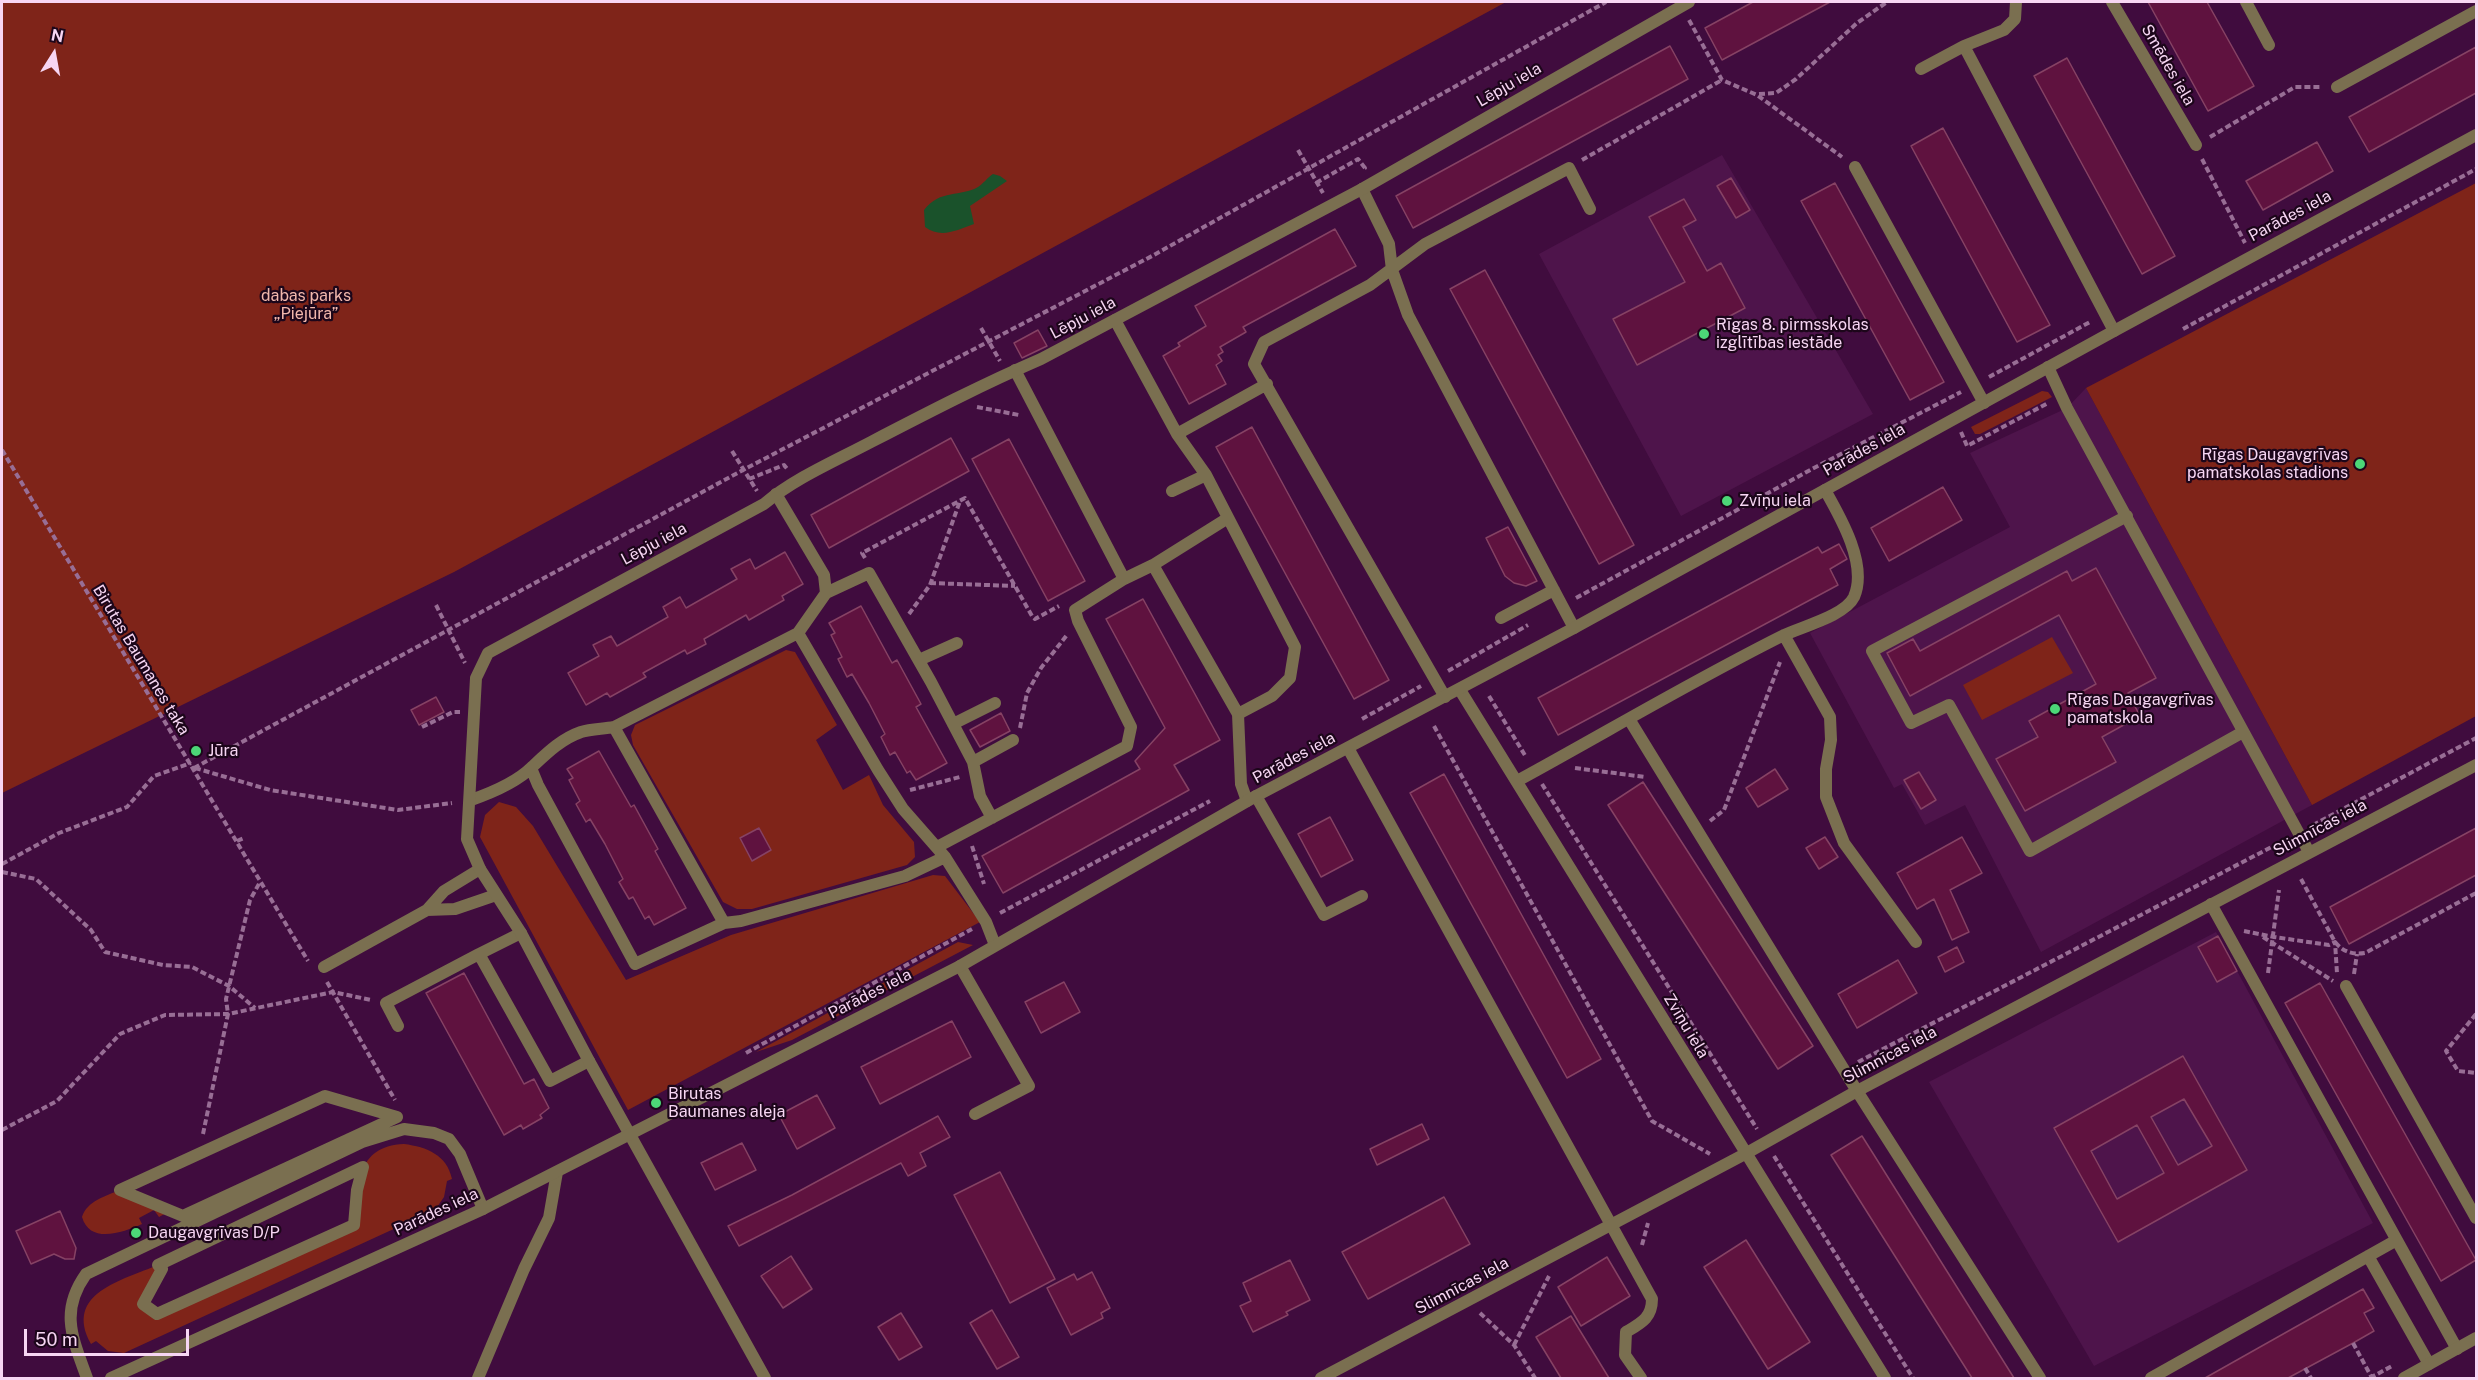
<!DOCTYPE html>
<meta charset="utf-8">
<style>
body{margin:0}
#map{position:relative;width:2478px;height:1380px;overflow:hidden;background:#400c3e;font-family:"Public Sans",sans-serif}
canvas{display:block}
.frame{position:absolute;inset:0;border:3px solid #f7d6f3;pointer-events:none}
.north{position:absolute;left:24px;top:24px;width:60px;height:60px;-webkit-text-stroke:4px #1c061a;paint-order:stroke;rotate:11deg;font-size:16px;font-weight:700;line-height:24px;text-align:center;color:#f7d6f3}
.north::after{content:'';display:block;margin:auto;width:21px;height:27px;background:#f7d6f3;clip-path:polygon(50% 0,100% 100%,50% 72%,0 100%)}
.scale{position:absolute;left:24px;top:1329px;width:165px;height:27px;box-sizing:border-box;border:3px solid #f7d6f3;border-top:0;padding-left:8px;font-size:18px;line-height:21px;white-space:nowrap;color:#f7d6f3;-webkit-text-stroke:4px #1c061a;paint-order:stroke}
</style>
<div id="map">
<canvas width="2478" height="1380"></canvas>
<div class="frame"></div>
<div class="north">N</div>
<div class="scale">50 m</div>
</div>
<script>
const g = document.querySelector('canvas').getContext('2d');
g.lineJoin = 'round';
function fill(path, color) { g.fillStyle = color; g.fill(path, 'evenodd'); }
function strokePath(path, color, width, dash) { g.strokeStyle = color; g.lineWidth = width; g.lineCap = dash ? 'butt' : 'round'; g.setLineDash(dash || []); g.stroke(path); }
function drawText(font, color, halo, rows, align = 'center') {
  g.font = font + ' "Public Sans",sans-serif'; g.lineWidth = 4.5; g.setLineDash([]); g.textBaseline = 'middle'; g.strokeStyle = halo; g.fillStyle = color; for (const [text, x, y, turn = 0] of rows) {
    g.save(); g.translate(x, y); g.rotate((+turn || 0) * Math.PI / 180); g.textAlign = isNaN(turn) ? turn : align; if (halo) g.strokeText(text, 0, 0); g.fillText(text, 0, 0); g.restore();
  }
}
const built = new Path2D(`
 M1722,155L1873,414L1681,516L1539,254Z
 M2086,388L2312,805L2041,952L1965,805L1925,825L1902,784L1894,788L1810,633L2010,527L1970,453L2067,408Z
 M2216,932L2373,1223L2094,1366L1929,1082Z`);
const green = new Path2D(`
 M2,2H1506L454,572L2,793Z
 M2476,183V716L2312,805L2086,388Z
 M2042,391L2048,392L2052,397L1980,434H1975L1971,427Z
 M2052,637L2073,673L1982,720L1963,685Z
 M786,650L795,652L837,725L816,740L843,790L869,775L883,805L914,842L915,857L907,865L752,909H737L723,902L633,745L631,735L635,725Z
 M499,802L516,807L533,826L626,980L731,935L933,875L945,876L980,922L628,1110L480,837L485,815Z
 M958,942L973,945L792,1040L756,1052Z
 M404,1144C427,1147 447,1155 452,1179L447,1181L444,1197L435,1210L124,1353L108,1351L96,1341L91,1344C63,1293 123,1280 158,1265L143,1304L157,1314L354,1225C358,1187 355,1146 404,1144Z
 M120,1190L170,1211L159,1217L154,1210L139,1218L142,1224C124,1232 90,1245 82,1217C87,1201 106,1196 120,1190Z`);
const water = new Path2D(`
 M993,174L1000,176L1007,181L970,206L974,224C957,230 941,239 925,227L924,210C940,189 961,197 978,187C983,184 987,178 993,174Z`);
const building = new Path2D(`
 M1753,2H1830L1722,60L1705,28Z
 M2148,2H2207L2254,86L2208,111Z
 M1670,46L1688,79L1413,228L1396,196Z
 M2476,47V93L2369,152L2349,117Z
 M2067,58L2175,256L2142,274L2034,76Z
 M1943,128L2050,325L2017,342L1911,146Z
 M2317,142L2333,171L2263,210L2246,181Z
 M1731,178L1750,210L1736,218L1717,186Z
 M1835,183L1944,382L1910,400L1801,201Z
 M1684,199L1696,220L1683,227L1707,271L1721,263L1745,308L1637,365L1613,319L1685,282L1649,217Z
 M1335,229L1356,266L1243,327L1246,332L1220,347L1223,352L1218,355L1222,361L1216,365L1226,384L1189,404L1163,356L1180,346L1178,343L1206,326L1195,306Z
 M1485,270L1634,545L1599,564L1450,289Z
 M1038,330L1047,346L1022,358L1014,343Z
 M1252,427L1389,680L1354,699L1216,447Z
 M951,438L969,471L829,548L811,515Z
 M1009,439L1085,581L1048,601L972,459Z
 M1943,487L1962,520L1889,561L1871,528Z
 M1508,527L1537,581L1526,586L1514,583L1505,576L1486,538Z
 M1839,544L1847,559L1830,569L1838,585L1558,735L1538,698L1818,547L1822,553Z
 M785,552L803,584L782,596L784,600L749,620L746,615L704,639L706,644L687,654L685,650L643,673L646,677L610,697L607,693L586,705L568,673L599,656L593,645L611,636L617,646L668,617L663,607L680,597L686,608L737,579L731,569L750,559L755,569Z
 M2096,568L2156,678L2128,693L2140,716L2102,737L2116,762L2025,811L1996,759L2038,737L2029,721L2096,684L2059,615L1910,696L1887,653L1913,639L1920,651L2067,571L2072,581Z
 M1143,599L1220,740L1174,765L1189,790L1003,893L982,856L1140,769L1135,761L1165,728L1106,619Z
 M861,606L892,663L897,660L921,704L916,707L947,763L916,780L910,771L907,773L895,752L890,755L881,737L885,734L869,703L852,674L847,677L838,659L842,657L831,635L835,633L829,623Z
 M436,697L444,712L419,725L411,710Z
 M1001,713L1010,731L980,747L970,730Z
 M599,751L631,807L634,805L658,849L655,851L686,908L654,925L649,916L645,919L633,897L629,899L619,882L623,879L605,844L590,819L586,822L576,804L580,801L569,780L573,778L567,769Z
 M1775,769L1788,789L1758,807L1746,788Z
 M1919,772L1936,800L1921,809L1904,780Z
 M1444,774L1601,1059L1567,1078L1410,793Z
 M1643,782L1813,1046L1778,1069L1608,805Z
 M1330,817L1353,860L1321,877L1298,834Z
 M759,828L771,850L752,861L740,838Z
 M2476,828V875L2349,944L2330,907Z
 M1825,837L1838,857L1819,869L1806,848Z
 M1962,837L1982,873L1950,890L1969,932L1952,940L1934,899L1917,909L1897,873Z
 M2218,936L2237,971L2217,982L2198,947Z
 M1957,947L1964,962L1945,972L1938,957Z
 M1898,960L1917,993L1857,1028L1838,994Z
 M464,973L524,1084L534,1079L549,1108L540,1115L542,1118L523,1129L521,1125L504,1135L426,993Z
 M1064,982L1080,1012L1041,1033L1025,1002Z
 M2320,983L2476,1260L2441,1281L2285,1003Z
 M952,1021L971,1057L880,1104L861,1067Z
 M2183,1056L2247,1170L2118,1242L2054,1128ZM2184,1099L2212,1146L2178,1165L2151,1117ZM2137,1125L2164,1173L2117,1199L2091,1151Z
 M817,1095L835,1128L797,1149L779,1115Z
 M938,1116L950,1137L920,1153L926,1166L908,1176L901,1163L739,1246L728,1226L792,1195Z
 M1422,1124L1429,1139L1377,1165L1370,1149Z
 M1862,1136L1874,1155L2014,1378H1972L1831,1155Z
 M742,1143L756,1170L715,1190L701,1163Z
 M1000,1172L1055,1279L1010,1303L954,1195Z
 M1444,1197L1470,1244L1368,1299L1342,1252Z
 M60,1211L76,1248L74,1259H65L54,1254L31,1264L16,1231Z
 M1746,1240L1810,1342L1768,1369L1704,1267Z
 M791,1256L812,1289L783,1308L761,1276Z
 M1607,1257L1630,1296L1581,1326L1558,1287Z
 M1290,1260L1310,1300L1286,1312L1288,1315L1253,1332L1240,1306L1251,1301L1243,1283Z
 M1092,1272L1110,1308L1101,1313L1103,1318L1071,1335L1047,1288L1074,1274L1077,1280Z
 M2363,1289L2374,1308L2364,1313L2374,1331L2353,1343L2288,1378H2205Z
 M992,1310L1019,1357L997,1369L970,1323Z
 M901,1313L922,1347L899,1360L878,1327Z
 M1571,1316L1609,1378H1561L1536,1337Z`);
const path = new Path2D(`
 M1689,20L1722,80L1757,95L1842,157
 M1759,94L1776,93L1796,79L1857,23L1887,2
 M2210,137L2295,87H2321
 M1298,150L1323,193
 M2202,159L2245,243
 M1582,160L1722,80
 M1316,183L1358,159L1365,168L1363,169
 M981,328L1000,361
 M2183,329L2476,169
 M1989,377L2090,322
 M977,407L1019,415
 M1961,432L1967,446L2048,403
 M2,450L308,961
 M732,451L757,491
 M749,479L784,465L788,470
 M865,558L862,553L965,498L1032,616L1035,619L1059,606
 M930,583L1015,586
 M1576,598L1812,469L1961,392
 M436,605L465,663
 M909,614L930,585L960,501
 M1448,671L1528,625
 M1489,696L1526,757
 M1362,719L1421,686
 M1434,726L1652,1121L1710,1154
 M422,727L453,712H460
 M1020,728L1027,693L1041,668L1067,635
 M194,768L743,470L1152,256L1606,2
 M195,768L270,790L398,810L452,803
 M1575,768L1645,777
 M1542,784L1757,1129
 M910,790L960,777
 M1710,821L1724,810L1780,662
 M2313,825L2476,738
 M237,841L244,838
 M972,846L984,884
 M2,864L59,833L127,807L154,776L191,763
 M2,872L36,879L91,930L105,952L163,965L192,967L229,986L255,1008
 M2301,879L2335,942C2343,952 2353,955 2365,953L2476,893
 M1000,913L1210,801
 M2244,931L2274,937L2329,945L2335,942L2337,973
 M2263,937L2333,981
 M2268,973L2279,890
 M2354,974L2357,954
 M327,982L395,1100
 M2476,1014L2446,1051L2458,1071L2476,1073
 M746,1053L972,929
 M1858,1062L2285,840
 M2,1130L57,1101L120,1034L165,1015L228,1014L333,992L371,1000
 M203,1134L228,1014L226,999L250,900L260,882
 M1774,1156L1913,1378
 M1642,1245L1648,1223
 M1480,1313L1514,1345L1535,1378
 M2353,1343L2372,1378
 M1514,1345L1549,1276
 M2305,1368L2311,1378
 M2370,1378L2392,1366`);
const service = new Path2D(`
 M2246,2L2269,45
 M1964,46L2004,30L2015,19L2016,2
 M1921,69L1964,46L2114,331
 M2337,87L2476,11
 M1855,167L1984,403
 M1362,189L1389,244L1392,270L1408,315L1574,628
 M1115,320L1177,434L1206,475L1295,647L1290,678L1272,696L1238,714
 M2048,367L2067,408L2309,852
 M1015,370L1124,579L1153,565L1238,714L1241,784L1247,801
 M1177,434L1267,384
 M1172,491L1206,475
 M776,494L824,575L826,593
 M2127,516L1872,651L1911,723L1949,705L2030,851L2243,732
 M1153,565L1228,518
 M1501,618L1554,590
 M798,633L878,770L903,809L945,857L986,922L995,945
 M1784,635L1830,717L1831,740L1826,769V797L1844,843L1916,942
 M919,660L957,643
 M1445,697L1254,364L1264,342L1370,285L1425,244L1569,168L1590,209
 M1629,719L1857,1091L2040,1378
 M953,724L995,703
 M1348,748L1652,1299C1652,1318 1641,1323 1626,1332L1625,1355L1641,1378
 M973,762L1013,740
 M531,768L538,785L635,964L724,923L741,921L905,876L945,857
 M1517,781C1605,733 1692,681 1782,636C1800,627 1845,616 1854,597C1868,565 1841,518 1825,490
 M1256,796L1324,915L1362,896
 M471,800C491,793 516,783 532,767C547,753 561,739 581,732C591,729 603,729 614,727
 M937,847L1127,746L1131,727L1078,621L1075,610L1124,579
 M2211,904L2457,1349
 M427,910L455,909L496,895
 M724,923L614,727L798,633L826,593L869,573L931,682L973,762L980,796L992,818
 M521,933L479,954L550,1081L589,1061
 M960,966L1029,1086L975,1114
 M324,967L427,910L444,891L480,869
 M2346,986L2476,1218
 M398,1026L386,1003L479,954
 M325,1096L397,1117L183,1216L120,1190Z
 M363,1167L357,1190L354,1225L157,1314L143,1304L162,1269L158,1265Z
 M2368,1256L2429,1364
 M87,1378C73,1339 59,1312 86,1274L362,1142L404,1129L434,1133L449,1139L460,1154L483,1209
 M478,1378L524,1269L549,1218L557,1172
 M2151,1378L2395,1241`);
const minor = new Path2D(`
 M2112,2L2196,145
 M1460,690L1885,1378
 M765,1378L589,1061L521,933L480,869L467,839L476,678L488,653L764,504C795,478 835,461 871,442C927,413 983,384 1041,359L1362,189L1689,2
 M1321,1378L1745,1154L1857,1091L2476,765
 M2404,1378L2476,1338`);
const tertiary = new Path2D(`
 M111,1378L483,1209L960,966L1256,796L1574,628L2114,331L2476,135`);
const markers = [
 [1704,334,6,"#4cd677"],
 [2360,464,6,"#4cd677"],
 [1727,501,6,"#4cd677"],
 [2055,709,6,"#4cd677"],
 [196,751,6,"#4cd677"],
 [656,1103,6,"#4cd677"],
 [136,1233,6,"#4cd677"]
];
const streetNames = [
 ["Smēdes iela",2168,65,60],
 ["Lēpju iela",1509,85,-30],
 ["Parādes iela",2290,216,-28],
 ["Lēpju iela",1083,318,-28],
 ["Parādes iela",1864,450,-29],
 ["Lēpju iela",654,544,-28],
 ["Birutas Baumanes taka",141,660,59],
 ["Parādes iela",1294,758,-28],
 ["Slimnīcas iela",2320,828,-28],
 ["Parādes iela",870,994,-27],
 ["Zvīņu iela",1686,1026,59],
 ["Slimnīcas iela",1890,1055,-28],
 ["Parādes iela",436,1212,-25],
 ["Slimnīcas iela",1462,1286,-28]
];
const parkNames = [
 ["dabas parks",306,296],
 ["„Piejūra”",306,314]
];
const poiNames = [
 ["Rīgas 8. pirmsskolas",1716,325],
 ["izglītības iestāde",1716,343],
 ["Rīgas Daugavgrīvas",2348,455,"right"],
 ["pamatskolas stadions",2348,473,"right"],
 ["Zvīņu iela",1739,501],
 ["Rīgas Daugavgrīvas",2067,700],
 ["pamatskola",2067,718],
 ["Jūra",208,751],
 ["Birutas",668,1094],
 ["Baumanes aleja",668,1112],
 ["Daugavgrīvas D/P",148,1233]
];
fill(built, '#4e144b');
fill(green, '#7f2419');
fill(water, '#1a522b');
fill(building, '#5f123f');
strokePath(building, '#864264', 1.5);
strokePath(path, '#986e95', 4, [6, 3]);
strokePath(service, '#7a6f50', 12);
strokePath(minor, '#7a6f50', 12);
strokePath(tertiary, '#7a6f50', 12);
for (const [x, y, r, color] of markers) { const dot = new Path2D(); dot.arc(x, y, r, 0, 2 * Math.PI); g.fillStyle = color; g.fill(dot); strokePath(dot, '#1c061a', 2); }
drawText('16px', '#f7d6f3', '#1c061a', streetNames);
drawText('16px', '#f3b8ad', '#1c061a', parkNames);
drawText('16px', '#f7d6f3', '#1c061a', poiNames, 'left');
</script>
